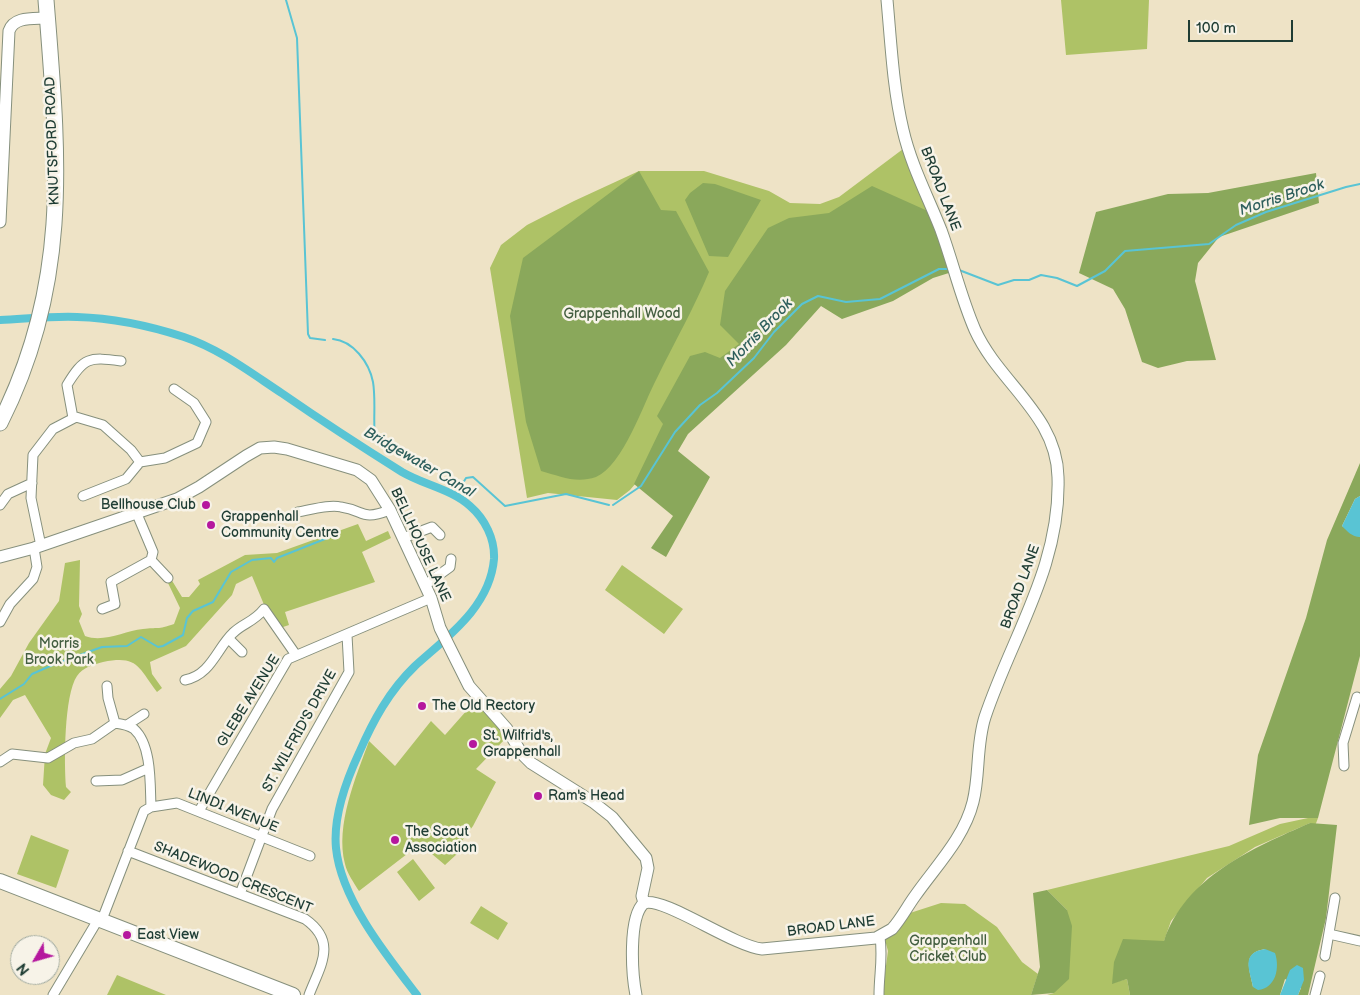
<!DOCTYPE html>
<style>
body{margin:0}
#map{position:relative;width:1360px;height:995px;overflow:hidden;background:#eee3c6;font-family:"Balsamiq Sans",sans-serif}
canvas{display:block}
.north{position:absolute;left:10px;top:935px;width:50px;height:50px;box-sizing:border-box;background:#f7f3e8;border:1px solid #a1aaa0;border-radius:50%;rotate:232deg;font-size:14px;font-weight:700;line-height:20px;text-align:center;color:#1f3d34}
.north::after{content:'';display:block;margin:auto;width:18px;height:22px;background:#b5179e;clip-path:polygon(50% 0,100% 100%,50% 72%,0 100%)}
.scale{position:absolute;left:1188px;top:20px;width:105px;height:22px;box-sizing:border-box;border:2px solid #1f3d34;border-top:0;padding-left:6px;font-size:15px;line-height:18px;white-space:nowrap;color:#1f3d34;-webkit-text-stroke:4px #f7f3e8;paint-order:stroke}
</style>
<div id="map">
<canvas width="1360" height="995"></canvas>
<div class="north">N</div>
<div class="scale">100 m</div>
</div>
<script>
const g = document.querySelector('canvas').getContext('2d');
g.lineJoin = 'round';
function fill(path, color) { g.fillStyle = color; g.fill(path, 'evenodd'); }
function strokePath(path, color, width, dash) { g.strokeStyle = color; g.lineWidth = width; g.lineCap = dash ? 'butt' : 'round'; g.setLineDash(dash || []); g.stroke(path); }
function drawText(font, color, halo, rows, align = 'center') {
  g.font = font + ' "Balsamiq Sans",sans-serif'; g.lineWidth = 5; g.setLineDash([]); g.textBaseline = 'middle'; g.strokeStyle = halo; g.fillStyle = color; for (const [text, x, y, turn = 0] of rows) {
    g.save(); g.translate(x, y); g.rotate((+turn || 0) * Math.PI / 180); g.textAlign = isNaN(turn) ? turn : align; if (halo) g.strokeText(text, 0, 0); g.fillText(text, 0, 0); g.restore();
  }
}
const green = new Path2D(`
 M1061,0H1149L1147,49L1066,55Z
 M903,149L930,212L819,303L684,427L630,490L617,500L548,493L527,498L490,268L501,245L527,225L574,201L639,171H704L769,191L790,203L820,204L839,197Z
 M358,524L366,541L388,531L391,538L362,552L375,582L285,612L289,625L280,628L265,607L252,576L236,584L232,595L186,646L150,662L152,674L162,688L157,692C138,667 138,655 103,662C93,665 83,667 77,676C64,695 64,763 66,787L71,792L64,800L51,795L43,785L45,754L51,738L25,695L13,700L0,718V689L11,676L29,643L59,601L65,563L80,560L79,606L82,614L79,621L85,636C104,643 124,631 143,629C158,627 157,630 174,624L180,608L168,583L171,579L182,597H189L200,584L198,580L245,555L277,553Z
 M622,565L683,609L664,634L605,590Z
 M476,700L507,737L476,769L496,782L473,826L456,849L457,854L445,865L420,844L359,891C354,883 347,873 345,864C335,825 356,777 369,741L395,766L431,721L445,735Z
 M1308,818H1318L1315,826L1310,823L1255,847L1207,878L1171,921L1164,941L1112,983L1127,979L1130,995H1047L1054,993L1067,910L1047,890L1229,846L1280,824Z
 M31,835L69,850L56,888L17,874Z
 M413,859L435,888L419,901L397,872Z
 M941,903L965,904L997,927L1022,962L1038,974L1031,995H882L888,951L885,940L896,931L910,913Z
 M481,906L508,923L498,940L470,923Z
 M117,975L166,995H107Z`);
const forest = new Path2D(`
 M639,171L661,210L676,211L709,272C694,308 674,343 657,378C644,402 623,466 596,477C576,484 560,476 541,471L526,422L510,316L523,258Z
 M1316,173L1319,203L1219,237L1198,263L1195,281L1216,360L1187,361L1158,368L1142,362L1125,309L1113,289L1079,273L1096,212L1168,194L1208,193Z
 M703,183L715,184L761,200L728,257L709,256L685,200L690,193Z
 M872,186L930,212L952,272L933,278L893,301L842,319L821,306L786,345L688,434L678,451L710,477L666,557L651,548L673,516L634,484L663,424L657,416L690,356L705,352L720,358L739,344L720,325L725,291L768,228L789,218L829,213Z
 M1360,463V496L1355,499L1342,526L1360,537V656L1318,818H1280L1249,825L1258,755L1306,618L1327,540Z
 M1310,823L1337,825L1326,918L1308,995H1298L1301,988L1285,979L1280,995H1130L1127,979L1112,984L1114,962L1123,939L1164,941C1185,877 1253,848 1310,823ZM1265,949L1253,987C1250,970 1241,953 1265,949Z
 M1047,890L1067,910L1072,926L1069,979L1054,993L1031,995L1040,967L1033,893Z`);
const water = new Path2D(`
 M1360,496V537C1352,537 1347,531 1342,526L1355,499Z
 M1265,949L1275,953C1280,968 1276,988 1258,990L1253,987C1250,970 1240,953 1265,949Z
 M1297,965L1303,968L1304,980L1298,995H1280L1290,970Z`);
const stream = new Path2D(`
 M286,0L297,38L308,334L310,338L325,340
 M959,270L998,285L1014,280H1029L1041,275L1057,278L1077,286L1105,271L1125,251L1209,244L1236,225L1266,212L1346,187L1360,184
 M333,339C353,341 369,362 373,382C376,400 373,420 375,438
 M463,483L466,478L473,477L505,506L566,494L609,505
 M613,505L641,486L675,432L700,405L717,393L754,358L774,332L802,304L818,296L846,302L880,299L939,269H949
 M0,699L24,684L32,674L55,664L102,647L127,646L141,637L158,647L163,646L183,635L187,618L193,611L213,602L231,572L252,560L271,558L274,562L277,558L335,535`);
const canal = new Path2D(`
 M0,320C25,319 51,316 77,317C112,318 150,326 184,337C220,349 251,373 283,394C322,421 362,447 402,472C424,485 451,489 470,506C485,519 495,539 494,559C490,607 447,637 415,666C389,691 373,721 359,753C346,781 333,817 336,848C341,899 386,955 417,995`);
const street = new Path2D(`
 M73,418L67,385C84,357 89,357 121,361
 M83,496L126,479L140,462
 M0,505L8,494L32,483
 M298,512C311,510 329,504 341,507C366,511 360,521 390,510
 M403,538L432,527L440,535
 M41,546L31,498L33,455L53,429L76,417L103,425L131,450L140,462L165,458L197,443L206,422L194,403L174,389
 M151,560L168,578
 M425,585L450,567L451,559
 M102,609L115,604L111,582L151,560L153,552L137,514
 M0,622L10,604L33,579L37,567L34,548
 M229,639L242,652
 M185,680C211,675 217,648 233,633C243,623 254,622 264,609L296,655
 M107,686L108,698L115,723
 M127,725L144,714
 M0,762L12,754L48,758L74,743L92,739L115,723C122,724 129,725 134,729C152,745 150,785 151,807
 M1344,766L1343,743L1357,697
 M96,781L122,780L149,768
 M199,811L288,659L431,598
 M128,851L305,919C338,942 320,966 309,995
 M240,894L272,809L349,672L347,635
 M1329,934L1360,941
 M1325,956L1335,898
 M53,995L96,923L103,917L144,811L151,807L177,803L310,856
 M879,995C879,974 883,959 880,937
 M1315,995L1320,976`);
const secondary = new Path2D(`
 M0,222L9,31C14,16 34,19 47,18
 M0,557L34,548L177,499L199,487L246,456L260,448L274,447L287,449L357,470L371,480L390,510L431,598L440,628L469,686L507,729L522,754L531,763L593,802L612,817L646,858L648,868L642,896L644,903
 M644,903C663,896 733,946 762,949L876,938L892,929C901,919 907,907 915,896C936,866 964,838 973,802C980,774 976,745 985,717C1012,636 1061,566 1058,477C1057,415 999,383 975,330C961,298 953,263 941,230C928,197 911,165 903,130C893,88 891,43 887,0
 M636,995C632,975 628,917 644,903`);
const primary = new Path2D(`
 M0,881L293,995`);
const highway = new Path2D(`
 M0,423C72,281 58,153 46,0`);
const markers = [
 [206,505,5,"#b5179e"],
 [211,525,5,"#b5179e"],
 [422,706,5,"#b5179e"],
 [473,744,5,"#b5179e"],
 [538,796,5,"#b5179e"],
 [395,840,5,"#b5179e"],
 [127,935,5,"#b5179e"]
];
const streetNames = [
 ["KNUTSFORD ROAD",53,141,-92],
 ["BROAD LANE",940,189,69],
 ["BELLHOUSE LANE",420,545,65],
 ["BROAD LANE",1021,587,-70],
 ["GLEBE AVENUE",249,701,-58],
 ["ST. WILFRID'S DRIVE",300,731,-61],
 ["LINDI AVENUE",233,811,22],
 ["SHADEWOOD CRESCENT",233,878,22],
 ["BROAD LANE",831,927,-7]
];
const parkNames = [
 ["Grappenhall Wood",622,314],
 ["Morris",59,644],
 ["Brook Park",59,660],
 ["Grappenhall",948,941],
 ["Cricket Club",948,957]
];
const poiNames = [
 ["Bellhouse Club",196,505,"right"],
 ["Grappenhall",221,517],
 ["Community Centre",221,533],
 ["The Old Rectory",432,706],
 ["St. Wilfrid's,",483,736],
 ["Grappenhall",483,752],
 ["Ram's Head",548,796],
 ["The Scout",405,832],
 ["Association",405,848],
 ["East View",137,935]
];
const waterNames = [
 ["Morris Brook",1282,198,-18],
 ["Morris Brook",760,333,-46],
 ["Bridgewater Canal",419,463,30]
];
fill(green, '#aec266');
fill(forest, '#8aa85b');
fill(water, '#59c4d4');
strokePath(stream, '#59c4d4', 2);
strokePath(canal, '#59c4d4', 8);
strokePath(street, '#86907d', 11);
strokePath(secondary, '#86907d', 13);
strokePath(primary, '#86907d', 16);
strokePath(highway, '#86907d', 17);
strokePath(street, '#fff', 9);
strokePath(secondary, '#fff', 11);
strokePath(primary, '#fff', 14);
strokePath(highway, '#fff', 15);
for (const [x, y, r, color] of markers) { const dot = new Path2D(); dot.arc(x, y, r, 0, 2 * Math.PI); g.fillStyle = color; g.fill(dot); strokePath(dot, '#f7f3e8', 2); }
drawText('14px', '#1f3d34', '#f7f3e8', streetNames);
drawText('14px', '#435e40', '#f7f3e8', parkNames);
drawText('14px', '#1f3d34', '#f7f3e8', poiNames, 'left');
drawText('italic 15px', '#2e5f5c', '#f7f3e8', waterNames);
</script>
